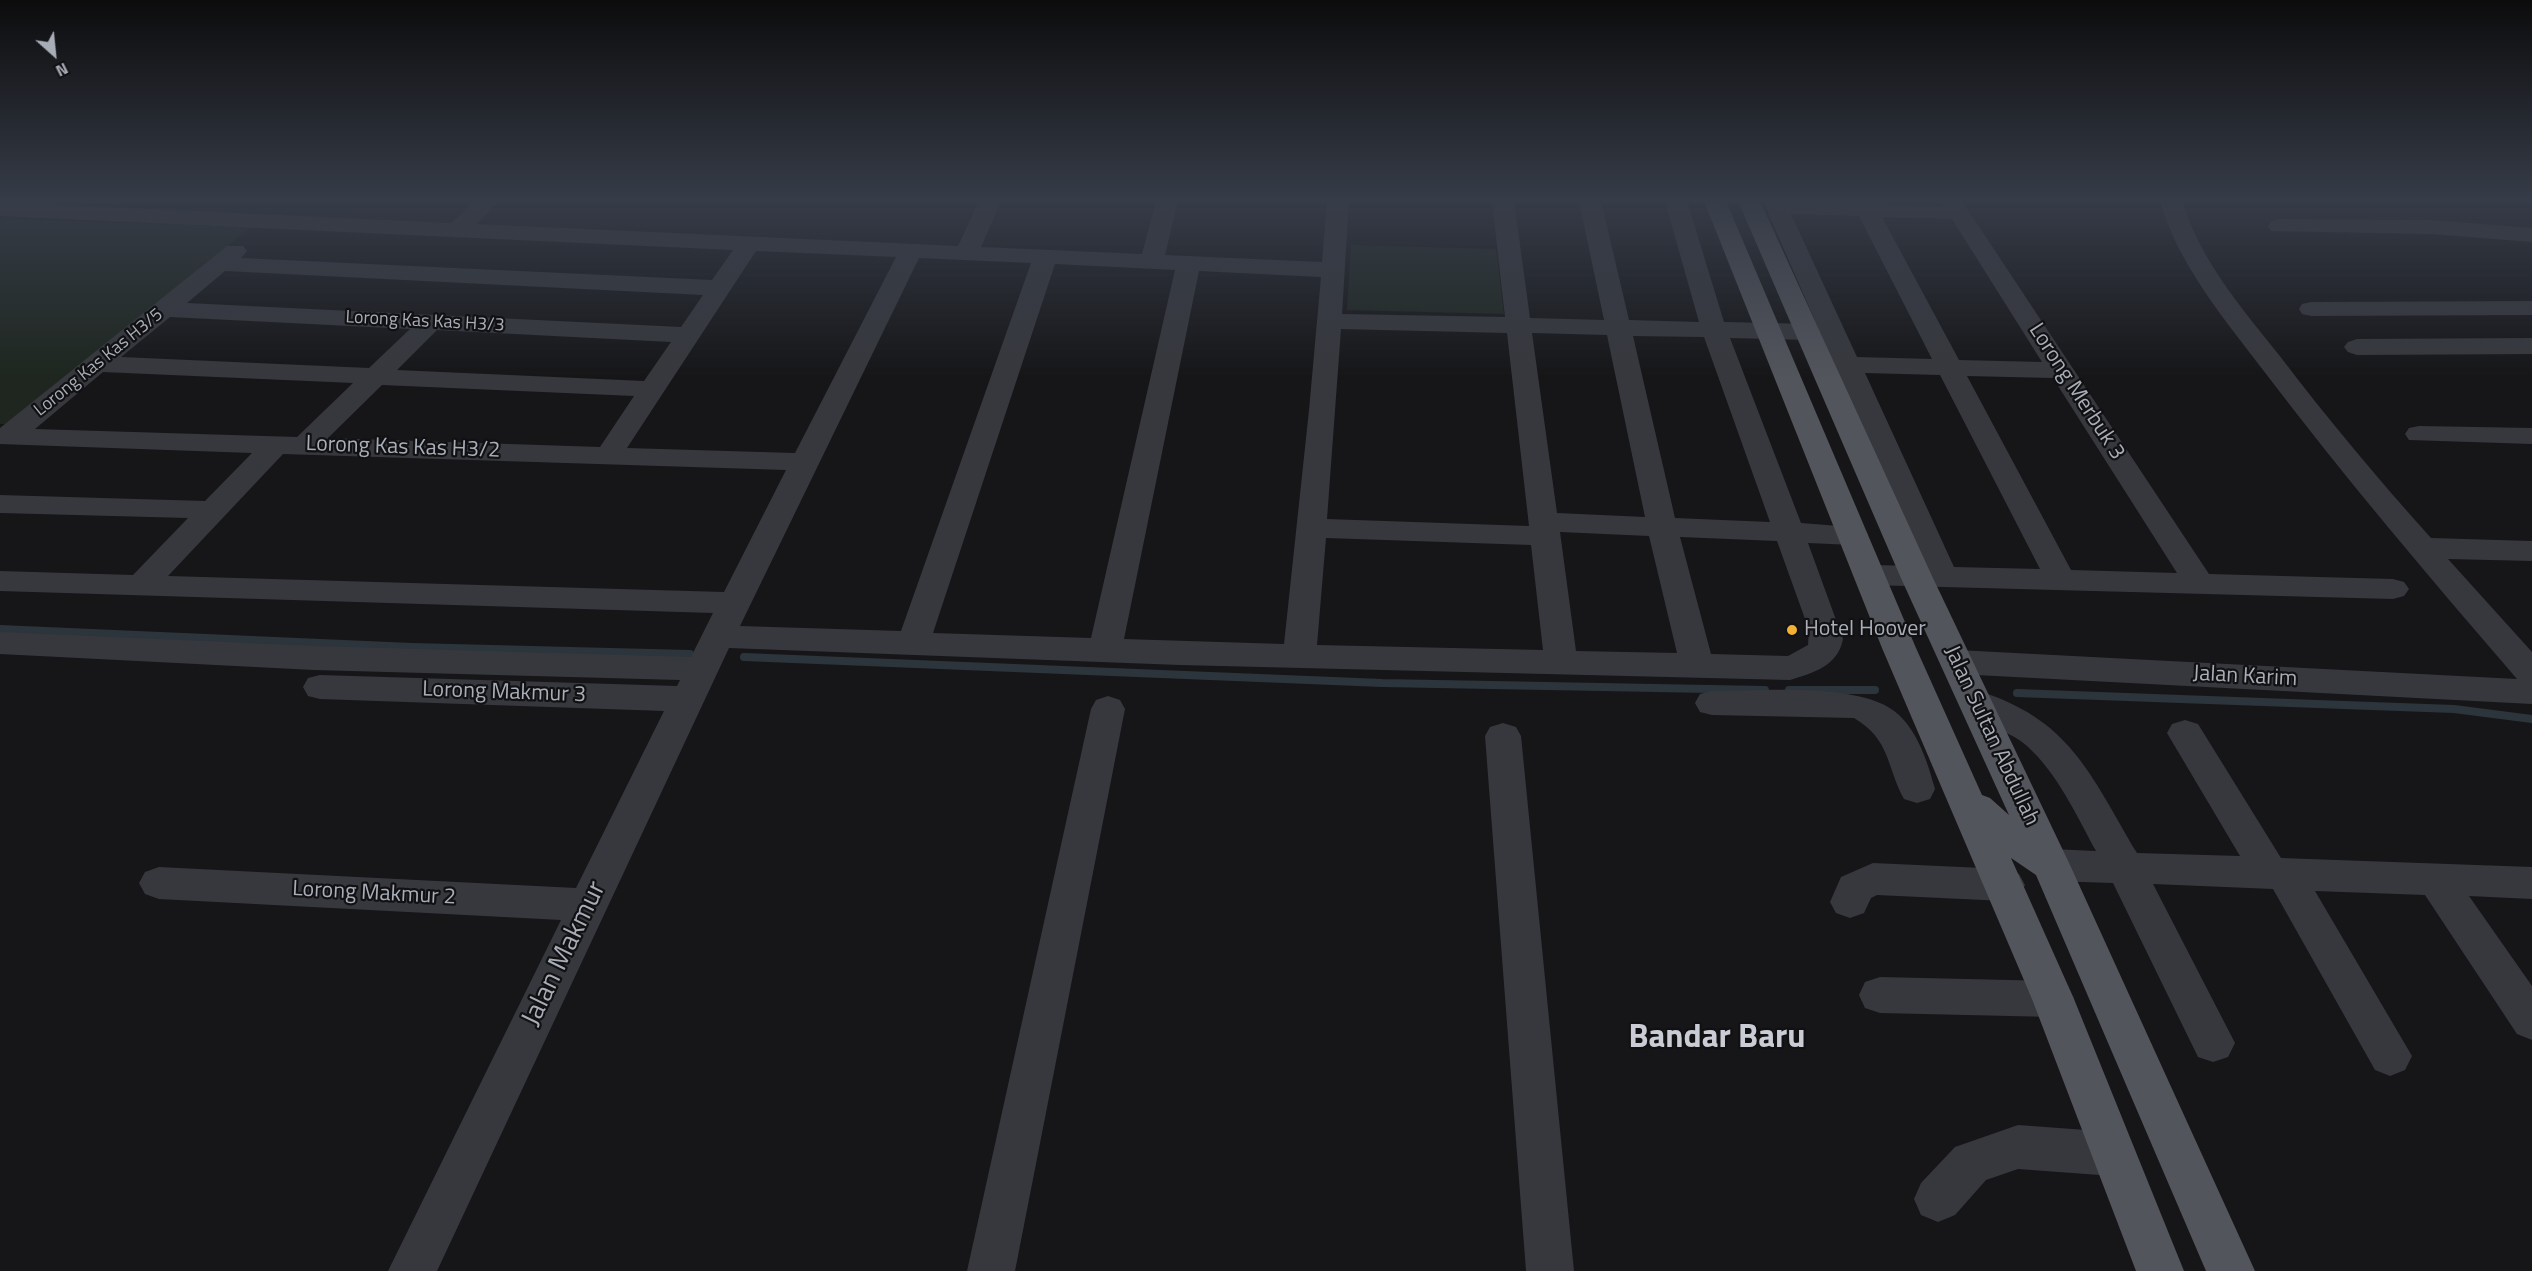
<!DOCTYPE html>
<style>
body{margin:0}
#map{position:relative;width:2532px;height:1271px;overflow:hidden;background:#161618;font-family:"Titillium Web",sans-serif}
canvas{display:block}
.north{position:absolute;left:24px;top:24px;width:60px;height:60px;-webkit-text-stroke:4px #111113;paint-order:stroke;rotate:153deg;font-size:16px;font-weight:700;line-height:24px;text-align:center;color:#a8adb8}
.north::after{content:'';display:block;margin:auto;width:21px;height:27px;background:#a8adb8;clip-path:polygon(50% 0,100% 100%,50% 72%,0 100%)}
</style>
<div id="map">
<canvas width="2532" height="1271"></canvas>
<div class="north">N</div>
</div>
<script>
const g = document.querySelector('canvas').getContext('2d');
g.lineJoin = 'round';
function fill(path, color) { g.fillStyle = color; g.fill(path, 'evenodd'); }
function strokePath(path, color, width, dash) { g.strokeStyle = color; g.lineWidth = width; g.lineCap = dash ? 'butt' : 'round'; g.setLineDash(dash || []); g.stroke(path); }
function drawText(font, color, halo, rows, align = 'center') {
  g.font = font + ' "Titillium Web",sans-serif'; g.lineWidth = 4.5; g.setLineDash([]); g.textBaseline = 'middle'; g.strokeStyle = halo; g.fillStyle = color; for (const [text, x, y, turn = 0] of rows) {
    g.save(); g.translate(x, y); g.rotate((+turn || 0) * Math.PI / 180); g.textAlign = isNaN(turn) ? turn : align; if (halo) g.strokeText(text, 0, 0); g.fillText(text, 0, 0); g.restore();
  }
}
const green = new Path2D(`
 M4,219L251,227L7,424H0V222Z
 M1351,245L1496,249L1504,314L1347,310Z`);
const stream = new Path2D(`
 M0,629L412,647L690,654
 M744,657L1382,683L1765,690
 M1789,690H1875
 M2017,693L2454,709L2532,719`);
const minor = new Path2D(`
 M475,201H499L477,224L958,246L979,201H1001L981,247L1142,254L1156,201H1178L1165,255L1322,262L1327,201H1349L1342,314L1505,317L1492,201H1514L1530,318L1604,320L1579,201H1601L1629,320L1699,322L1665,201H1687L1724,322L1808,324L1819,330L1763,201L1943,206L1940,201H1962L2209,574L2393,579L2404,582L2409,589L2404,596L2393,599L1869,585L1858,582L1853,575L1858,568L1869,565L1922,566L1820,332L1817,337L1808,340L1730,338L1801,523L1864,528L1868,535L1864,542L1853,545L1808,543L1843,639C1838,666 1813,673 1790,680L1180,665L729,648L437,1271H388L561,920L159,899L145,894L139,883L145,872L159,867L576,888L664,711L320,699L308,696L303,687L308,678L320,675L677,686L680,680L314,670L0,654V632L314,646L691,657L713,613L0,591V571L133,575L188,518L0,513V495L205,501L252,453L0,444V428L227,246H243L247,251L241,258L712,280L733,250L0,216V202L451,223ZM1791,214L1859,216L1932,359L1857,357ZM1882,217L1952,219L2042,362L1959,360ZM756,251L896,257L795,453L627,448ZM919,258L1031,263L901,631L740,626ZM1055,264L1175,270L1091,638L933,633ZM225,271L703,295L681,327L187,303ZM1199,271L1321,277L1309,410L1284,644L1124,639ZM170,317L410,329L369,368L121,357ZM1341,329L1507,333L1529,526L1327,519ZM437,330L671,342L644,381L397,370ZM1532,333L1607,335L1645,517L1557,513ZM1633,336L1704,337L1770,522L1675,518ZM103,372L353,383L297,437L35,429ZM1865,373L1940,375L2040,569L1954,567ZM1967,376L2053,378L2177,573L2071,570ZM382,385L634,396L600,447L328,438ZM283,454L786,470L724,592L168,576ZM1560,532L1649,536L1677,653L1576,651ZM1680,537L1777,541L1809,630L1808,645L1788,656L1711,654ZM1326,538L1531,545L1543,650L1317,645Z
 M2160,201H2182C2201,261 2240,306 2279,355C2327,418 2378,479 2431,538L2532,541V561L2448,559L2532,652V704L1957,674L1945,670L1940,662L1945,654L1957,650L2517,679C2430,578 2344,477 2263,370C2223,317 2179,266 2160,201Z
 M2279,219L2432,220L2532,228V242L2432,234L2271,231L2268,226L2271,221Z
 M2532,301V315L2311,316L2302,314L2299,309L2302,304L2311,302Z
 M2532,338V354L2357,355L2348,352L2344,347L2348,342L2357,339Z
 M2419,426L2532,428V444L2409,440L2405,434L2409,428Z
 M1975,690C2070,718 2090,774 2137,853L2240,856L2167,733L2172,724L2185,720L2198,724L2281,858L2532,867V899L2469,896L2532,986V1040L2517,1034L2425,895L2315,891L2412,1056L2405,1070L2390,1076L2375,1070L2273,889L2153,884L2235,1043L2228,1057L2213,1062L2198,1057L2113,883L2051,881L2037,876L2032,865L2037,854L2051,849L2096,851C2076,815 2058,774 2027,746C2009,729 1969,722 1958,702L1963,693Z
 M1712,691C1760,691 1865,681 1899,715C1919,734 1928,764 1935,789L1930,799L1917,803L1904,799C1886,766 1891,740 1854,718L1712,715L1700,712L1695,703L1700,694Z
 M1108,696L1120,700L1125,709L1015,1271H967L1091,709L1096,700Z
 M1503,723L1516,727L1521,736L1574,1271H1526L1485,736L1490,727Z
 M1873,863L2005,869L2019,874L2025,885L2019,896L2005,901L1877,895L1871,898L1864,913L1850,918L1836,913L1830,902L1841,877Z
 M1880,977L2053,981L2068,986L2074,999L2068,1012L2053,1017L1880,1013L1865,1008L1859,995L1865,982Z
 M2018,1125L2113,1132L2129,1139L2136,1154L2129,1169L2113,1176L2018,1169L1986,1180L1955,1215L1938,1222L1921,1215L1914,1199L1921,1183L1955,1147Z`);
const major = new Path2D(`
 M1704,201H1726L1916,648L1982,795L1990,798L2009,815L1900,576L1738,201H1760L1932,576L2070,865L2255,1271H2206L2036,875L2011,858L2074,999L2184,1271H2136L2032,999L1882,648Z`);
const markers = [
 [1792,630,6,"#f2b134"]
];
const farStreetnames = [
 ["Lorong Kas Kas H3/3",425,322,3],
 ["Lorong Kas Kas H3/5",99,363,-39]
];
const streetNames = [
 ["Lorong Merbuk 3",2076,392,57],
 ["Lorong Kas Kas H3/2",403,448,2],
 ["Jalan Karim",2245,677,3],
 ["Lorong Makmur 3",504,693,2],
 ["Jalan Sultan Abdullah",1991,736,65],
 ["Lorong Makmur 2",374,894,3]
];
const poiNames = [
 ["Hotel Hoover",1804,630]
];
const nearStreetnames = [
 ["Jalan Makmur",565,954,-64]
];
const nearDistrictnames = [
 ["Bandar Baru",1717,1039]
];
fill(green, '#1e261f');
strokePath(stream, '#2c353c', 8);
fill(minor, '#37383d');
fill(major, '#53555c');
const sky = g.createLinearGradient(0, 0, 0, 379);
sky.addColorStop(0, '#0c0c0d');
sky.addColorStop(0.53, '#363c48');
sky.addColorStop(1, '#363c4800');
g.fillStyle = sky;
g.fillRect(0, 0, 2532, 379);
for (const [x, y, r, color] of markers) { const dot = new Path2D(); dot.arc(x, y, r, 0, 2 * Math.PI); g.fillStyle = color; g.fill(dot); strokePath(dot, '#111113', 2); }
drawText('18px', '#a8adb8', '#111113', farStreetnames);
drawText('22px', '#a8adb8', '#111113', streetNames);
drawText('22px', '#a8adb8', '#111113', poiNames, 'left');
drawText('27px', '#a8adb8', '#111113', nearStreetnames);
drawText('bold 33px', '#c9ccd4', '#111113', nearDistrictnames);
</script>
